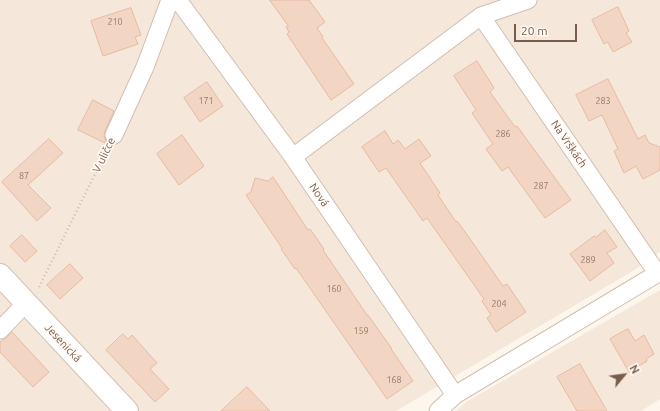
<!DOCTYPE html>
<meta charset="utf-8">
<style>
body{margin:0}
#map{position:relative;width:660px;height:411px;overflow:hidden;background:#fdf6ec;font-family:Ubuntu,sans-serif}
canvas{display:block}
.north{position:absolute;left:604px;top:355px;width:40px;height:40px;-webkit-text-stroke:3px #fffaf3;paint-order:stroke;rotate:61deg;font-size:11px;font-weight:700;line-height:16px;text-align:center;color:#7a5c4d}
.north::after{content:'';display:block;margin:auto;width:14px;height:18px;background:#7a5c4d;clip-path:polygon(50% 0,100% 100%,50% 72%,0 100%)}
.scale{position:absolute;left:514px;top:24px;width:63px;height:18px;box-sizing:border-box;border:2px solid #7a5c4d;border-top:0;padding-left:5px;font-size:12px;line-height:14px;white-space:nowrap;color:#7a5c4d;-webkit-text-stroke:3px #fffaf3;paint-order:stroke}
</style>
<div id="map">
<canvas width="660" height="411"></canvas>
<div class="north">N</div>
<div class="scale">20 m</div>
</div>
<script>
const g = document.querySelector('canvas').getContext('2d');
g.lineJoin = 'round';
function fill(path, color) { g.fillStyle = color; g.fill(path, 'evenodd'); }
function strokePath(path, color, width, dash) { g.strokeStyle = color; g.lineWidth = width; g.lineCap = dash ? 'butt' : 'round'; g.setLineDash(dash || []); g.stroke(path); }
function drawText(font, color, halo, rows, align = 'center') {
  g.font = font + ' Ubuntu,sans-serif'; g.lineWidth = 3.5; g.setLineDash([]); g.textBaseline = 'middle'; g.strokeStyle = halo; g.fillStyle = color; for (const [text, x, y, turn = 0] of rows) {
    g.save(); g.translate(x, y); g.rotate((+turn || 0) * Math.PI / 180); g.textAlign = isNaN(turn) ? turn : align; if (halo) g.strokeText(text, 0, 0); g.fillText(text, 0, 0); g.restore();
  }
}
const residential = new Path2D(`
 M0,0H660V252L633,271L396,411H0Z
 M660,290V399L641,411H456L466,402Z`);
const building = new Path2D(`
 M270,0H309L325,22L317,28L323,37L322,38L354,84L331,100L287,34L289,32L286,27L288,26Z
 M618,7L629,31L626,33L632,42L613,52L608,42L604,44L592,20Z
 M131,8L141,35L135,37L138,44L103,56L91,21Z
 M477,61L494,88L490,92L515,127L517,126L571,200L545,218L508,167L502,171L486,149L493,144L472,113L476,110L454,76Z
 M608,79L638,139L645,135L649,143L660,147V170L643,179L636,166L624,173L614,151L618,149L602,115L589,121L576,95Z
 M207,82L223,106L200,122L184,98Z
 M93,100L114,111L105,131L104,136L106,141L105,143L78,130Z
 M385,131L393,144L398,140L405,149L419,139L431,156L420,163L440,193L438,195L456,222L457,221L468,236L503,286L507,284L526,312L496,332L487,318L491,315L482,301L484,299L427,218L423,221L386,168L379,172L362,147Z
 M182,135L204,166L179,185L157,154Z
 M49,139L63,153L28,185L51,208L37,221L2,182Z
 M273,177L308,230L310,229L324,249L323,250L367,315H368L392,349H391L413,381L387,399L296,268L295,269L281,249L282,248L246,195L251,192L255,178L268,181Z
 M605,230L617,247L607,253L614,263L590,281L570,254L594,236L596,237Z
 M22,235L37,251L25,262L10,246Z
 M70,264L83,278L60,299L47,285Z
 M628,329L635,341L644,335L654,354L646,359L647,361L629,372L610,339Z
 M12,332L49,372L33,387L0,352V342L7,337Z
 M123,334L128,339L132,335L157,363L150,369L169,389L155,402L106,350Z
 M580,364L607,411H577L557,377Z
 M247,387L270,411H221Z`);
const path = new Path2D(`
 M39,287L106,152`);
const minor = new Path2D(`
 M178,0L293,157L455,395
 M481,16L657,273
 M114,135L145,67L170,0
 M293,157L481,16L528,0
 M0,330L26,303
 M438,411L455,395L660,272`);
const secondary = new Path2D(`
 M0,275L127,411`);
const numberNames = [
 ["210",115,22],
 ["171",206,101],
 ["283",603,101],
 ["286",503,134],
 ["87",24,176],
 ["287",541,186],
 ["289",588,260],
 ["160",334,289],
 ["204",499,304],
 ["159",361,331],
 ["168",394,380]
];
const streetNames = [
 ["Na Vrškách",569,144,56],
 ["V uličce",104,155,-64],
 ["Nová",319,195,56],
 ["Jesenická",63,343,47]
];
fill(residential, '#f5e8da');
fill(building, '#f3d5c3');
strokePath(building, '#e6bba3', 1);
strokePath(minor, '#d1beb0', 19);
strokePath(secondary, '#d6c0b0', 24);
strokePath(path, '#d9b8a5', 2.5, [1, 3]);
strokePath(minor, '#fff', 17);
strokePath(secondary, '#fff', 22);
drawText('9px', '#987a6a', null, numberNames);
drawText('11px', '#7a5c4d', '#fffaf3', streetNames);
</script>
